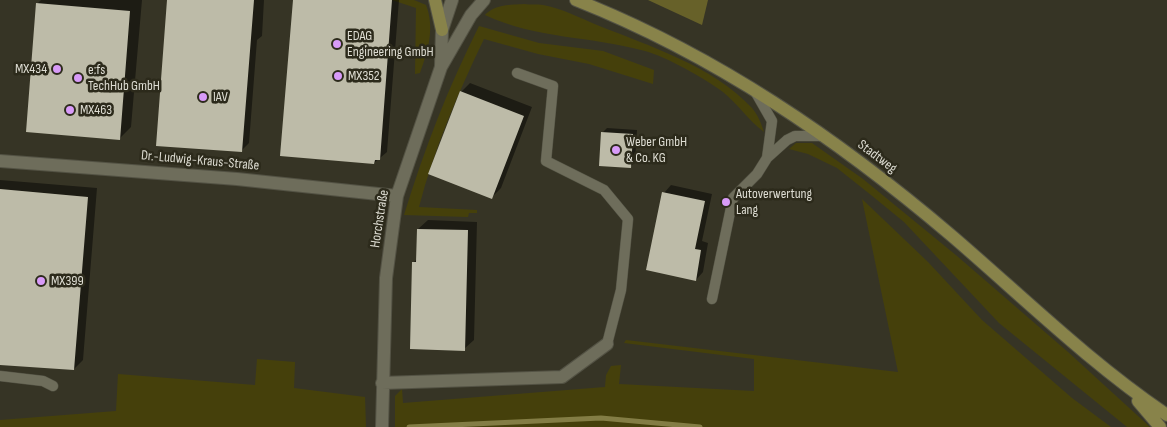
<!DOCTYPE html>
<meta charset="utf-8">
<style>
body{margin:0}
canvas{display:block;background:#363425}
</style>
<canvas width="1167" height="427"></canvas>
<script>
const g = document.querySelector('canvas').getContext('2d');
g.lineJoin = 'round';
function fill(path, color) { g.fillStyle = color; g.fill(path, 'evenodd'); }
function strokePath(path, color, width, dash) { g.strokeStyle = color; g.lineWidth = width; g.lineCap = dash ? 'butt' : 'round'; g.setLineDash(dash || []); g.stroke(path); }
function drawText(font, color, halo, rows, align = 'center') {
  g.font = font + ' "Sofia Sans Condensed",sans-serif'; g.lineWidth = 5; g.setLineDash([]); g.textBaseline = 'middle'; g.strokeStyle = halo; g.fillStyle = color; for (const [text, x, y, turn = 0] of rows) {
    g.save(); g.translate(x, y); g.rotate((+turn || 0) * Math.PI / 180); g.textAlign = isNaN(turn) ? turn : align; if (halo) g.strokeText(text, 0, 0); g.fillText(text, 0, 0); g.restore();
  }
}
const green = new Path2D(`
 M392,0H414L426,5C435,28 428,51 420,73L415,74L416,8Z
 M524,4C530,5 537,4 543,5C561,8 580,18 597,25C649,46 713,66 752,108C758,115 761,123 764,132C748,120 738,104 723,92C704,78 667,57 645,51C591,36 536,39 485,15C495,4 511,5 524,4Z
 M479,26L539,43L603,51L654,70L653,84L589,64L538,54L484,39C458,93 434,149 419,207L477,210V213H469L468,217L404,215C425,147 448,88 479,26Z
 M796,143H812L863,179L957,256L1068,352L1150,427H1127L999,323L904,222L871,195L837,168L808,154L789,149Z
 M862,199L928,262L982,320L1072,398L1111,427H395V396L402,389L403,403L605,387L606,375L611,366L621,365L619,384L754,391V359L624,343L626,340L898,372Z
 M257,359L295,362L294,388L365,397L366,427H0V420L116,411L118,374L255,385Z`);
const forest = new Path2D(`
 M648,0H708L702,25Z`);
const shadow = new Path2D(`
 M41,0H142L131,127L119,139L37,4Z
 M168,0H264L262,36L257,40L249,143L242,150Z
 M294,0H399L387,152L374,163Z
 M470,83L532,107L501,188L492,197L461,92Z
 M607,128L637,130L635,162L630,167L602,133Z
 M0,180L97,188L83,360L74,369L0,364Z
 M671,185L712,194L702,241L708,243L703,272L696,280L664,193Z
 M428,220L477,222L474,340L464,349L413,263L418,258V229Z`);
const stream = new Path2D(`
 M409,427L601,418L700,427`);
const building = new Path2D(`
 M167,0H254L242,152L156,146Z
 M293,0H392L380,160H375L374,164L280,156Z
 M36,3L130,11L120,140L26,132Z
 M460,91L524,116L492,199L428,174Z
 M601,132L633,134L631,168L599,166Z
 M0,189L88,197L74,370L0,365Z
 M662,192L705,201L695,249L701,250L696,281L646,270Z
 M417,229L468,230L465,351L410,349L412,262H416Z`);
const service = new Path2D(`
 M517,73L553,86L546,161L604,190L628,219L621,290L607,344
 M756,93L772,121L767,158
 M712,299L733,198L757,174L767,158L787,140L795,136H824
 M0,376L43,381L53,386`);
const minor = new Path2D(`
 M441,66L442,30L452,0
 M0,161L237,179L397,196
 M382,383L562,377L607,344
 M382,427L386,278L397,196L441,67L471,15L484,0`);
const secondary = new Path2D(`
 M435,0L442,30
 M576,0C715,55 838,139 952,236C1023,297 1090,363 1167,415
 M1138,401L1160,427`);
const markers = [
 [337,44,5,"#d89bf8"],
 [57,69,5,"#d89bf8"],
 [338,76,5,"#d89bf8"],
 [78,78,5,"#d89bf8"],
 [203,97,5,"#d89bf8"],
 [70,110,5,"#d89bf8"],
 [616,150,5,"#d89bf8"],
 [726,202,5,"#d89bf8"],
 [41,281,5,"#d89bf8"]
];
const poiNames = [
 ["EDAG",347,36],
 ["Engineering GmbH",347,52],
 ["MX434",47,69,"right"],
 ["e:fs",88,70],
 ["TechHub GmbH",88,86],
 ["MX352",348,76],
 ["IAV",213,97],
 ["MX463",80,110],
 ["Weber GmbH",626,142],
 ["& Co. KG",626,158],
 ["Autoverwertung",736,194],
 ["Lang",736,210],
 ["MX399",51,281]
];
const streetNames = [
 ["Stadtweg",877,157,37],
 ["Dr.-Ludwig-Kraus-Straße",200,161,5],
 ["Horchstraße",380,219,-81]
];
fill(green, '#45400b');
fill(forest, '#676129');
fill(shadow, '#0007');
strokePath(stream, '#837d45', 5);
fill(building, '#bdbba8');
strokePath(service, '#535244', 11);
strokePath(minor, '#535244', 14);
strokePath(secondary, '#535244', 14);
strokePath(service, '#6e6d5b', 10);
strokePath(minor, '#6e6d5b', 12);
strokePath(secondary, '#88834a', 12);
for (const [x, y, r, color] of markers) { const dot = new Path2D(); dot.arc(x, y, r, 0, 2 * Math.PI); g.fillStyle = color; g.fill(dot); strokePath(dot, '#2c2a1b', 2); }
drawText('14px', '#deddd3', '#2c2a1b', poiNames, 'left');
drawText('14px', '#deddd3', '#2c2a1b', streetNames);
</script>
